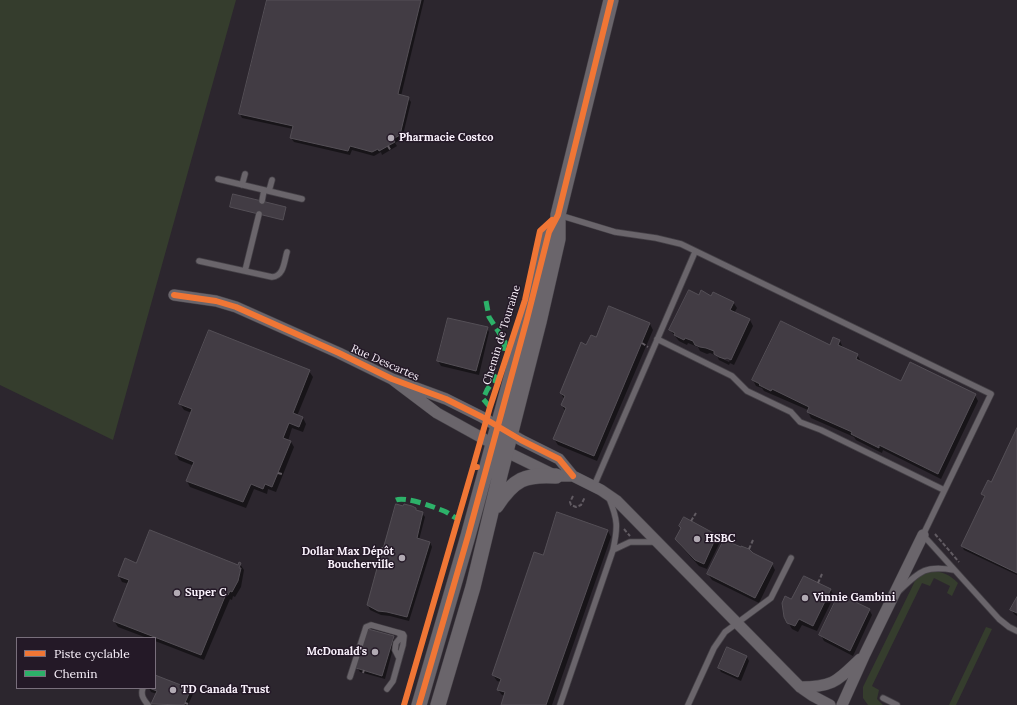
<!DOCTYPE html>
<meta charset="utf-8">
<style>
body{margin:0}
#map{position:relative;width:1017px;height:705px;overflow:hidden;background:#2c262e;font-family:Lora,serif}
canvas{display:block}
.legend{position:absolute;left:16px;top:637px;width:140px;height:52px;box-sizing:border-box;background:#241927;border:1px solid #796f7c;margin:0;padding:5px 7px;list-style:none;font-size:12px;color:#f9f1fb}
.legend li{display:flex;align-items:center;gap:8px;height:20px}
.legend b{width:20px;border:1px solid #796f7c}
</style>
<div id="map">
<canvas width="1017" height="705"></canvas>
<ul class="legend">
<li><b style="height:5px;background:#f07635"></b>Piste cyclable</li>
<li><b style="height:5px;background:#2db169"></b>Chemin</li>
</ul>
</div>
<script>
const g = document.querySelector('canvas').getContext('2d');
g.lineJoin = 'round';
function fill(path, color) { g.fillStyle = color; g.fill(path, 'evenodd'); }
function strokePath(path, color, width, dash) { g.strokeStyle = color; g.lineWidth = width; g.lineCap = dash ? 'butt' : 'round'; g.setLineDash(dash || []); g.stroke(path); }
function drawText(font, color, halo, rows, align = 'center') {
  g.font = font + ' Lora,serif'; g.lineWidth = 3; g.setLineDash([]); g.textBaseline = 'middle'; g.strokeStyle = halo; g.fillStyle = color; for (const [text, x, y, turn = 0] of rows) {
    g.save(); g.translate(x, y); g.rotate((+turn || 0) * Math.PI / 180); g.textAlign = isNaN(turn) ? turn : align; if (halo) g.strokeText(text, 0, 0); g.fillText(text, 0, 0); g.restore();
  }
}
const green = new Path2D(`
 M0,0H236L113,440L0,385Z
 M933,571C944,572 950,575 958,583L952,596L947,593L950,586L934,578L930,586L922,583L872,686L879,690L877,699L883,705H868L863,698V687L915,581C920,575 924,572 933,571Z
 M986,627L992,629L956,705H949Z`);
const shadow = new Path2D(`
 M268,0H424L401,96L408,98L411,102L402,139L395,143L397,146L382,155L381,152L374,156L352,150L350,155L294,142L291,138L293,129L242,118L240,114Z
 M700,296L712,297L733,302L737,308L734,313L750,320L753,326L734,365L730,363L729,365L719,360L717,356L729,362L730,360L715,353V355L710,353L707,354L700,351L698,347L688,343L687,345L679,341L670,330Z
 M650,324L653,330L597,461L558,445L554,439L565,411L562,405L564,399L561,393L597,338Z
 M487,328L489,332L479,375L441,366L438,361Z
 M840,341L843,348L857,354L860,360V362L902,382L975,395L978,401L941,479L883,450L882,453L856,440L854,437L811,418L808,412V410L764,391L762,388L756,386L753,380Z
 M309,371L313,377L297,416L303,418L306,424L303,432L292,428L288,441L291,442L294,447L276,492L268,489L267,494L254,489L246,508L190,487L187,481L194,466L179,460L176,454L192,413L184,410L180,404Z
 M1017,430V575L964,550L962,546L985,498L982,494L992,483Z
 M416,509L417,511L422,513L425,517L419,540L430,542L432,547L409,621L390,616L381,615L370,610L368,605L380,563L379,561L384,549Z
 M684,519L717,536L720,542L707,569L699,566L680,545L676,539L681,528Z
 M608,531L611,537L552,705H502L505,696L502,695L498,690L501,682L497,681L493,675L544,556Z
 M137,564L239,566L240,564L244,570L241,587L235,597L233,596L232,600L230,599L204,660L155,641V638H147L118,627L114,621L129,584L122,582L119,576Z
 M772,564L775,570L759,603L712,580L708,574Z
 M805,578L831,590L834,596L817,631L802,625L798,632L792,629L785,617L792,600Z
 M1017,599V616L1014,614L1012,610Z
 M869,609L872,615L853,656L824,641L821,635Z
 M393,637L395,641L385,679L360,672L357,667Z
 M727,649L747,657L749,661L741,681L721,672L719,668Z
 M155,676L190,690L193,694L188,705H152L157,694L151,692L149,688H155Z`);
const building = new Path2D(`
 M267,0H421L398,94L409,97L400,135L393,139L395,142L379,151L378,149L372,152L350,146L348,151L290,138L293,126L239,114Z
 M233,194L286,207L283,220L230,207Z
 M689,290L699,295L701,290L711,296L713,292L734,302L730,310L750,319L731,360L727,358L725,359L719,357L714,354V351L706,348L700,347L695,345L693,341L685,338L684,340L674,335L675,333L669,330Z
 M609,306L650,323L594,456L553,439L566,408L561,405L565,396L560,393L581,342L586,345L591,335L596,337Z
 M448,318L488,327L476,371L437,361Z
 M781,321L830,345L833,337L840,340L838,345L858,354L856,359L901,381L910,362L976,394L938,474L879,445V448L851,434L852,432L807,412L809,407L772,389L771,391L759,385L760,384L752,380Z
 M209,330L310,370L293,413L303,417L299,427L289,423L283,438L291,441L272,487L265,484L263,489L251,484L243,502L186,481L194,462L175,454L192,409L179,404Z
 M1017,428V573L961,546L985,496L981,494L988,480L991,482Z
 M396,504L403,506L404,504L412,506L416,508V510L423,512L417,538L430,542L407,617L387,612L378,611L367,605L379,561H378L379,552L382,547L383,548Z
 M557,512L608,530L546,705H501L505,692L497,690L501,679L492,675L534,552L543,555Z
 M684,517L717,535L704,564L695,560L675,539L681,528L679,526Z
 M150,530L238,565L239,562L241,563L239,568H241L238,581L232,592L230,591L228,595L226,594L201,655L113,621L129,580L118,576L125,558L136,563Z
 M724,540L741,547V546L749,549L753,553L773,563L755,598L707,574Z
 M804,576L831,589L813,626L799,619L795,626L787,623L784,617L782,603L785,596L791,599Z
 M839,594L870,609L850,651L819,635Z
 M1017,597V613L1010,610Z
 M368,629L394,636L382,676L356,668Z
 M727,647L747,656L738,677L718,668Z
 M155,675L191,689L184,705L151,704L157,691L149,688H155Z`);
const path = new Path2D(`
 M388,146L391,151
 M642,343L648,347
 M278,473L282,474
 M573,496L570,502L571,505L576,507L581,505L585,497
 M691,521L696,513
 M624,529L630,536
 M935,534L959,562
 M749,549L753,540
 M818,583L822,574
 M854,601L857,592
 M363,673L364,670
 M185,703L188,704`);
const lane = new Path2D(`
 M218,179L302,199
 M242,185L245,174
 M269,191L272,180
 M262,201L264,190
 M559,215L615,232L656,238L681,244L991,394L923,535L999,619L1009,627L1017,631
 M199,261L272,277C284,276 284,262 287,252
 M245,271L259,214
 M657,339L732,376L747,391L791,412L800,422L821,430L944,490
 M594,486L695,252
 M613,550L630,542H657
 M899,591C920,571 925,565 954,570
 M399,658L395,650L396,643L401,637L399,633
 M350,677L366,627L371,625L403,634L404,636L403,645L393,681L387,689
 M143,688C140,695 144,700 148,705
 M883,698L897,705
 M560,705L613,550C618,527 618,520 609,498
 M688,705L714,648L725,632L771,598L791,558`);
const street = new Path2D(`
 M174,295L216,301L236,307L339,353L392,379L446,399L482,417L521,440L559,459L573,476
 M392,379L437,413L513,455L556,476H573L601,490L617,501L800,687L813,696L830,705
 M800,687C834,687 837,681 860,659
 M842,705L865,654L923,535`);
const secondary = new Path2D(`
 M496,506C514,479 525,474 556,476
 M419,705L468,536L527,319L550,230
 M438,705L473,587L500,475L539,322L558,239V215L611,0`);
const quiet = new Path2D(`
 M486,301L489,317L505,342L503,352
 M490,407L483,399L487,390L497,375
 M396,500C405,496 434,507 444,511C449,513 453,517 458,519`);
const cycleway = new Path2D(`
 M174,295L216,301L236,307L339,353L392,379L446,399L482,417L521,440L559,459L573,476
 M473,467L490,407L525,300L540,231L552,220
 M404,705L473,467H477
 M419,705L468,536L527,319L549,232L558,215L611,0`);
const markers = [
 [391,138,4,"#b1aab3"],
 [697,539,4,"#b1aab3"],
 [402,558,4,"#b1aab3"],
 [177,593,4,"#b1aab3"],
 [805,598,4,"#b1aab3"],
 [375,652,4,"#b1aab3"],
 [173,690,4,"#b1aab3"]
];
const poiNames = [
 ["Pharmacie Costco",399,138],
 ["HSBC",705,539],
 ["Dollar Max Dépôt",394,552,"right"],
 ["Boucherville",394,565,"right"],
 ["Super C",185,593],
 ["Vinnie Gambini",813,598],
 ["McDonald's",367,652,"right"],
 ["TD Canada Trust",181,690]
];
const streetNames = [
 ["Chemin de Touraine",502,335,-73],
 ["Rue Descartes",385,363,24]
];
fill(green, '#353d2d');
fill(shadow, '#0007');
fill(building, '#423c44');
strokePath(building, '#544f56', 1);
strokePath(lane, '#454147', 7);
strokePath(street, '#454147', 12);
strokePath(secondary, '#454147', 16);
strokePath(path, '#625c63', 2, [4, 2]);
strokePath(lane, '#6a656b', 5.5);
strokePath(street, '#6a656b', 11);
strokePath(secondary, '#6a656b', 15);
strokePath(quiet, '#2db169', 5, [10, 5]);
strokePath(cycleway, '#f07635', 6);
for (const [x, y, r, color] of markers) { const dot = new Path2D(); dot.arc(x, y, r, 0, 2 * Math.PI); g.fillStyle = color; g.fill(dot); strokePath(dot, '#241927', 1.5); }
drawText('bold 11px', '#f9f1fb', '#241927', poiNames, 'left');
drawText('11px', '#f9f1fb', '#241927', streetNames);
</script>
